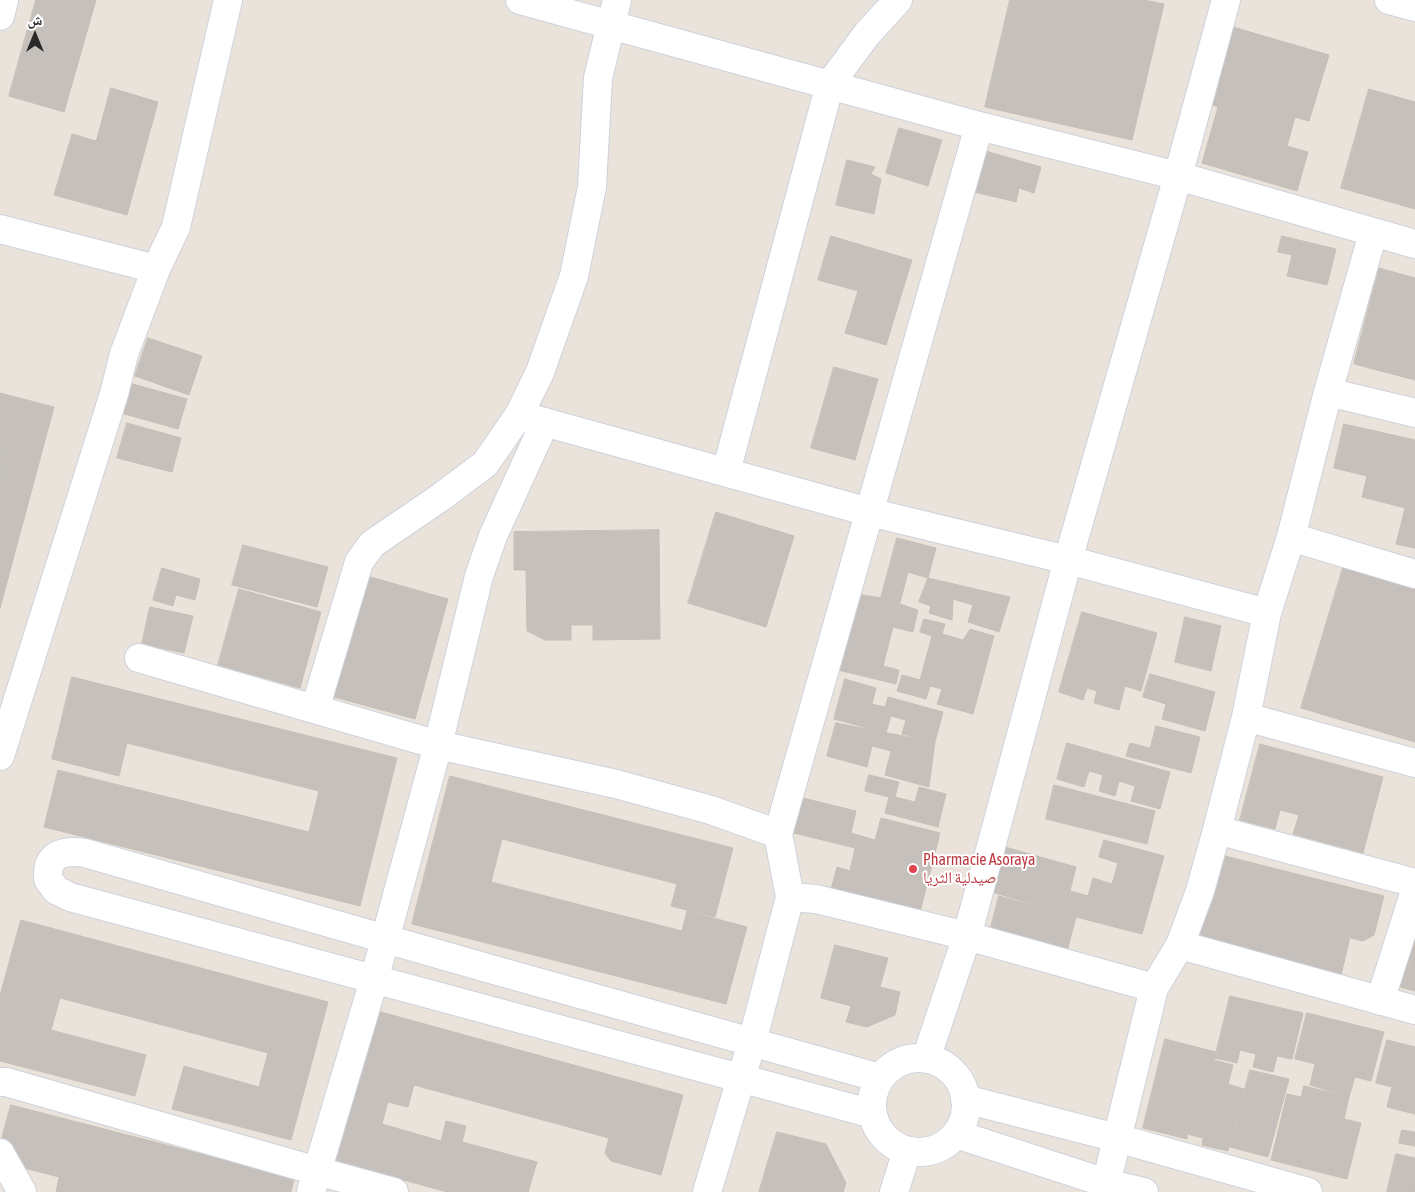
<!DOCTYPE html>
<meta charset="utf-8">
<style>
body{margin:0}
#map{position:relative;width:1415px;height:1192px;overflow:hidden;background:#eae3db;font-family:"Asap Condensed","Noto Naskh Arabic",sans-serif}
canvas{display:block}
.north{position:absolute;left:10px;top:10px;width:50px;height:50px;-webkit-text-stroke:4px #fff;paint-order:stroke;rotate:0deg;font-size:14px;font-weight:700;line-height:20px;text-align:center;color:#292929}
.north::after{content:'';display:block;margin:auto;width:18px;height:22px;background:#292929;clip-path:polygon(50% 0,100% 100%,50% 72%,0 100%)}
</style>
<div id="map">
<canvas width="1415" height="1192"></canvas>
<div class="north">ش</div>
</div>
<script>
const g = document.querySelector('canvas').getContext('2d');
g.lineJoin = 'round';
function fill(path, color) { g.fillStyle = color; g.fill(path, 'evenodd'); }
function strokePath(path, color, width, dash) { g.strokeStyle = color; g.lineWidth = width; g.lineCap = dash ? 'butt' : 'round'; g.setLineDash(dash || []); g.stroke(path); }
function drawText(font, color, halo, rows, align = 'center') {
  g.font = font + ' "Asap Condensed","Noto Naskh Arabic",sans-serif'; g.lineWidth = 4; g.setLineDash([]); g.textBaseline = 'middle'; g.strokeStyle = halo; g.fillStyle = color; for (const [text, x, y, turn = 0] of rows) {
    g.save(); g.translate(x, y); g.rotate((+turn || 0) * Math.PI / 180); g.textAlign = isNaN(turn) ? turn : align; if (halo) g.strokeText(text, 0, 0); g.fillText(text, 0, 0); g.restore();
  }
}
const building = new Path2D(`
 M36,0H96L64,112L9,96Z
 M1010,0H1144L1164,4L1132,140L985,107Z
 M1233,27L1329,55L1309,121L1295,117L1287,146L1308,152L1297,191L1202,163L1218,107L1210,104Z
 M111,88L158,102L127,215L54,195L72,134L96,141Z
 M1369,89L1415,102V209L1341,188Z
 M899,128L942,140L928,186L886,173Z
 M979,149L1041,167L1034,193L1019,188L1016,202L970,191Z
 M847,160L875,167L871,174L881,179L874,214L836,205Z
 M831,236L912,260L886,345L845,333L858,291L818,280Z
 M1282,236L1336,249L1327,285L1287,276L1292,255L1278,252Z
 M1379,268L1415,278V380L1354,364Z
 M148,338L202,356L189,395L135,376Z
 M834,367L878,379L855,460L811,448Z
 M129,383L187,399L178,429L121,413Z
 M0,393L54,407L0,608Z
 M127,423L181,438L172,472L117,458Z
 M1344,424L1415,440V548L1396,544L1405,508L1362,497L1367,476L1334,468Z
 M716,512L794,536L766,627L688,603Z
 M659,530L660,639L593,640V625H571V640H545L527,631L526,570H514V532Z
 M897,538L936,548L928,578L908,572L900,603L881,598Z
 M243,545L328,567L317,607L232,585Z
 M1345,561L1415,582V742L1301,708Z
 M162,568L200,579L195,600L176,595L173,606L153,600Z
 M367,576L448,599L415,719L334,697Z
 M928,578L1010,597L999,632L968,622L973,605L953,599L952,620L929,613L931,606L919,602Z
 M239,589L321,612L300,688L218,665Z
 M857,594L881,598L918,610L913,632L893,627L883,666L899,670L896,684L838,670Z
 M150,607L193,616L184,653L142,644Z
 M1082,612L1157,633L1141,691L1125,686L1119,710L1094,703L1097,691L1087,688L1083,700L1059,692Z
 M1185,617L1221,626L1211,671L1175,662Z
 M924,619L945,624L942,634L963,640L970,629L994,636L973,714L937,704L942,689L930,686L926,699L897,691L902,675L920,680L932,636L920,632Z
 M1150,674L1215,692L1205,731L1162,719L1166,704L1143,697Z
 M72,677L397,758L360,906L44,827L58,770L309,832L319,791L127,743L119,776L52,759Z
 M845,679L876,688L872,704L885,707L888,697L943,712L935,742L902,734L906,720L891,716L886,733L834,719Z
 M836,723L935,742L929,787L885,775L891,751L872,746L867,767L827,756Z
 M1156,726L1200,737L1191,773L1126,756L1130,743L1150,748Z
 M1067,743L1170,772L1160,809L1131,801L1135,786L1119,781L1115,796L1099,791L1103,775L1089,771L1084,787L1057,779Z
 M1260,744L1383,777L1363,853L1293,834L1299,815L1280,810L1275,829L1240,820Z
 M869,775L899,782L895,797L915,802L919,787L946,794L938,827L885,813L889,797L865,791Z
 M450,776L733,848L715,917L671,906L677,884L502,839L491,882L682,931L687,911L747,927L726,1004L412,924Z
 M1054,785L1155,811L1147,844L1046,819Z
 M799,797L856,811L851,833L875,840L881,818L940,833L919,916L830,893L837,867L850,871L855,848L790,832Z
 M1104,840L1164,856L1142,934L1076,917L992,892L1005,847L1076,867L1070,891L1088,896L1093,878L1112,884L1118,863L1099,857Z
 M1217,854L1384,896L1374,935L1363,941L1206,903Z
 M999,896L1076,917L1067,951L990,931Z
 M1206,903L1350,937L1341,975L1197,940Z
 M21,920L328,1002L291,1140L172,1109L184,1066L259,1087L268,1053L60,998L51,1030L146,1055L135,1096L0,1061V996Z
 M1415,930V991L1400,987Z
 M835,945L888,958L880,987L900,992L895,1015L867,1027L846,1022L851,1006L821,998Z
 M1230,996L1303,1013L1292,1059L1277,1056L1273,1072L1253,1067L1256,1054L1240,1050L1237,1063L1215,1058Z
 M370,1009L683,1095L661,1175L611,1161L605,1153L609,1138L414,1085L408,1107L388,1102L382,1124L441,1141L446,1121L466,1126L462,1142L537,1162L528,1192H447L328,1159Z
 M1307,1013L1384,1032L1371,1081L1355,1077L1349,1097L1310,1085L1315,1064L1295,1059Z
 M1165,1039L1216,1052L1214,1060L1233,1065L1228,1084L1244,1089L1228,1151L1202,1145L1203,1138L1187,1134V1139L1143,1128Z
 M1387,1040L1415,1047V1114L1387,1107L1392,1087L1376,1083Z
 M1250,1070L1289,1079L1268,1157L1230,1147Z
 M1304,1086L1349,1097L1344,1119L1361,1123L1347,1179L1271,1160L1287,1094L1301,1097Z
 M11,1105L294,1178L291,1192H56L59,1177L24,1168L2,1138Z
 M1402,1130L1415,1132V1146L1399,1143Z
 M777,1132L826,1144L846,1183L843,1192H759Z
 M1396,1154L1415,1158V1192H1387Z`);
const minor = new Path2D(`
 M520,0L979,126L1178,176L1415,244
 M0,16L4,0
 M0,229L156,269
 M1328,392L1415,413
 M526,417L869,512L1068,560L1267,613
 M726,472L830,84L867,34L898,0
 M1291,537L1415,574
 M139,658L438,745L616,784L711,810L778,834L790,897L816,899L967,936L1154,988
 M315,709L359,562L372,544L441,497L485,464L519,415L540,372L574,276L592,187L598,78L617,0
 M1246,717L1415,763
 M0,756L114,394L124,354L156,269L176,227L228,0
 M1217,830L1415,883
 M778,834L979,126
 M1180,945L1415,1010
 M1380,1001L1415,891
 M872 1105a47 47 0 1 1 94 0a47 47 0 1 1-94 0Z
 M926,1059L967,936L1068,560L1178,176L1226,0
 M0,1082H6L317,1171L394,1192
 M965,1099L1117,1138L1308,1192
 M873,1114L70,897L56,890L48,879C48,875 48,870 49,866C54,851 72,851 85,853L487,968L880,1078
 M956,1134L1106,1183L1144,1192
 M0,1153L22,1192
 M311,1192L374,980L438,745L479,576L493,536L545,422
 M707,1192L752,1042L790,897
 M894,1192L907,1151
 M1104,1192L1154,988L1180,945L1200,891L1217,830L1246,717L1267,613L1291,537L1328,392L1373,233`);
const secondary = new Path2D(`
 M1389,0L1415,7`);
const markers = [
 [913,869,5,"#e0444e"]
];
const healthNames = [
 ["Pharmacie Asoraya",923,860],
 ["صيدلية الثريا",923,878]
];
fill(building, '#c5c0bb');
strokePath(building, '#c5bfb5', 1);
strokePath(minor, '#ced2dc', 30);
strokePath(secondary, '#ced2dc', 30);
strokePath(minor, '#fff', 28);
strokePath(secondary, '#fff', 28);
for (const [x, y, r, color] of markers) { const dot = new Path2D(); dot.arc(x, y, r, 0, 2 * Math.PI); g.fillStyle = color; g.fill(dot); strokePath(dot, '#fff', 2); }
drawText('16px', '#be3a42', '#fff', healthNames, 'left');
</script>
